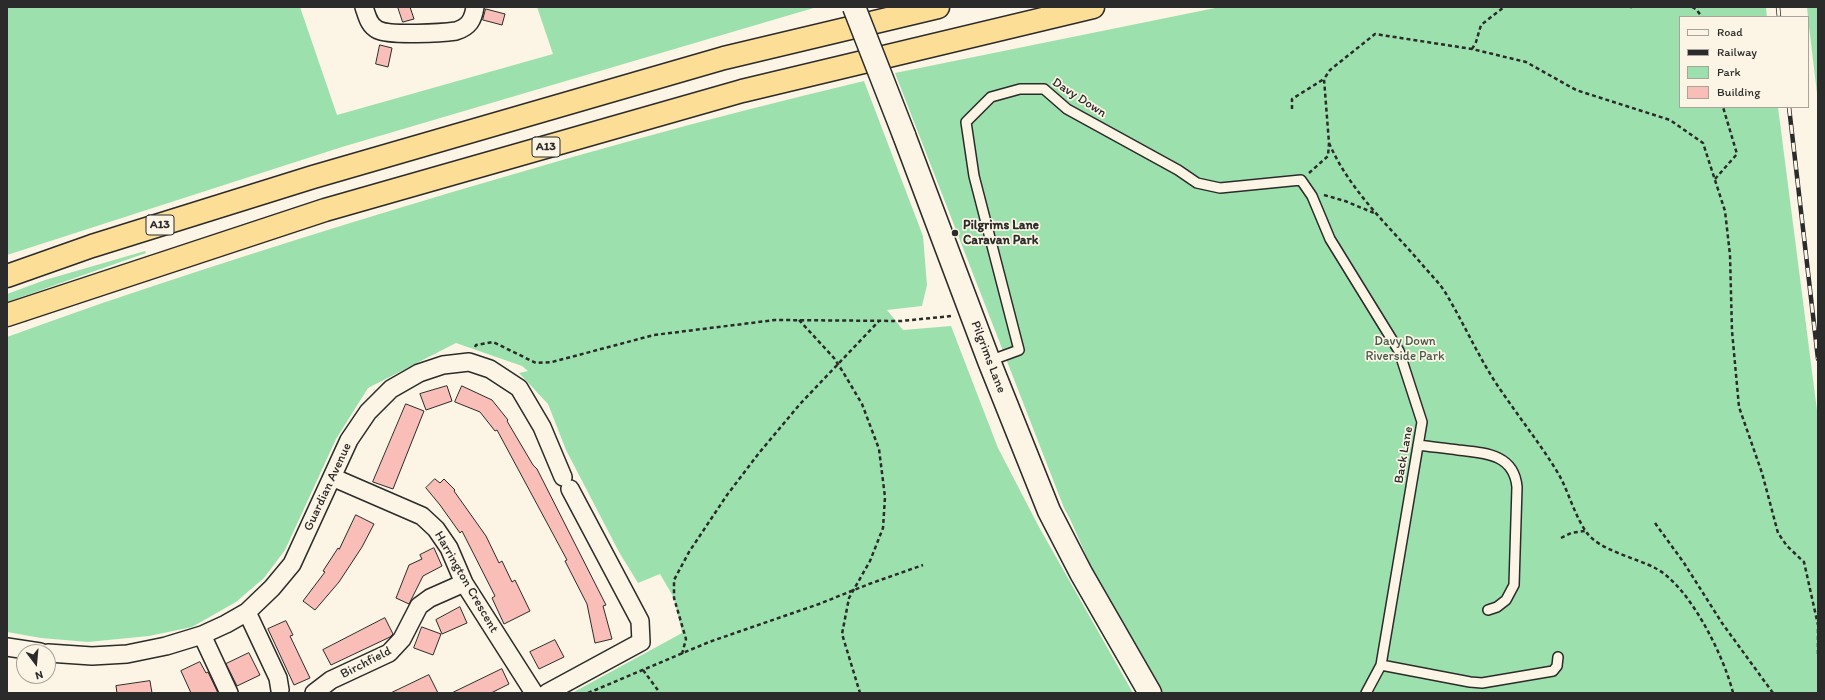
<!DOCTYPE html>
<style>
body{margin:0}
#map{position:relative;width:1825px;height:700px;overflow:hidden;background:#fcf5e5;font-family:Itim,sans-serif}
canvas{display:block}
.frame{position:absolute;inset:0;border:8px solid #2b2b2b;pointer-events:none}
.legend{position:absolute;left:1679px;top:16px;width:130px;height:92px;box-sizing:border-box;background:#fcf5e5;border:1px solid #a8a49b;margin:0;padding:5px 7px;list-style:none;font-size:12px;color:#2b2b2b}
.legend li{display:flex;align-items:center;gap:8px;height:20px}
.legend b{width:20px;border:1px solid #a8a49b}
.north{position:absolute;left:16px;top:644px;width:40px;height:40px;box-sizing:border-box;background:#fcf5e5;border:1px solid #a8a49b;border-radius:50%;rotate:164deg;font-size:11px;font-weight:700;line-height:16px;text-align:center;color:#2b2b2b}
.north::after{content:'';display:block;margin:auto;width:14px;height:18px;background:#2b2b2b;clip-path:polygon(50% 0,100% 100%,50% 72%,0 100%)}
</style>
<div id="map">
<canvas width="1825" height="700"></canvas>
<div class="frame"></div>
<ul class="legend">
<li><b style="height:5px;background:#fcf5e5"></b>Road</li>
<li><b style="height:5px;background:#2b2b2b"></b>Railway</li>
<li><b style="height:11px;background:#9ce1ad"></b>Park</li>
<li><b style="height:11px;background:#f9beb7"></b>Building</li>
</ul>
<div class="north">N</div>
</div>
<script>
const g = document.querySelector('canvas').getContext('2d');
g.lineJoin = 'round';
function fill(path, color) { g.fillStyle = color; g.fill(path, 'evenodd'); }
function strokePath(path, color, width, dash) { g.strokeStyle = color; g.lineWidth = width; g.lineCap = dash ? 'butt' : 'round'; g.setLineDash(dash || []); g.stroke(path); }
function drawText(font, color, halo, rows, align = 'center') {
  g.font = font + ' Itim,sans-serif'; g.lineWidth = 3.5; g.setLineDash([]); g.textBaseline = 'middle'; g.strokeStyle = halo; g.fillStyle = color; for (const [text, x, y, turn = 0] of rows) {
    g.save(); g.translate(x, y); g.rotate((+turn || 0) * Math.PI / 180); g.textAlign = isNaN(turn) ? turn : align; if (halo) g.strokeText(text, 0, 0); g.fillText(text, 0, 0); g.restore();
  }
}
const green = new Path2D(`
 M7,7H300L337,115L553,54L537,7H817L342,147L7,255Z
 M1220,7H1766L1767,17H1680V107H1778L1818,418V693H1147L1070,519L1064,508L895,73Z
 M1807,7H1818V102L1808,18Z
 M864,81L923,236L927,285L922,306L887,310L903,330L951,326L998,448L1039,527L1133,693H572L682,633L674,598L660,574L638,583L619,552L566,450L548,404L519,373L528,371L522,366L456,343L368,388L336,439L285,550L264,578L236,602L192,627L149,636L88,642L41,638L7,632V337C135,290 265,249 396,209C551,162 707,118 864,81Z
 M145,251L146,253L7,302V294L45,280Z`);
const building = new Path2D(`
 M398,7H410L414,19L403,22Z
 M486,9L505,14L502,25L483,20Z
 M380,45L392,48L388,67L376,64Z
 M447,386L452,401L426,410L420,394Z
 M462,386L492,400L508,420L507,421L533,465L537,469L606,605L603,606L612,639L595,643L587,604L565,561L567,560L497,430L495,431L480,412L455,402Z
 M406,404L424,411L393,489L373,482Z
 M435,479L440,483L444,479L455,490L454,491L486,536L499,563L502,561L512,582L515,580L530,611L504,624L492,598L495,596L462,531L460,533L440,505L426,488Z
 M356,515L374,524L362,547L339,582L315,610L303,601L325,572L323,571L338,548L339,549Z
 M434,548L442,566L423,576L409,604L396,598L409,565L422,559L420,555Z
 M460,607L467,623L442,634L436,620Z
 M385,618L393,634L390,637L331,665L323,650Z
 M286,621L293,635L290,636L310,678L294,685L268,629Z
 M422,627L441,634L433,655L414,648Z
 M555,640L564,657L539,669L530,652Z
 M249,653L260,675L237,686L226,664Z
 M200,662L206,673L208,672L218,693H191L181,671Z
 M502,669L509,684L491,693H452Z
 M429,675L438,693H391Z
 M150,681L152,693H117L116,686Z`);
const path = new Path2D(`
 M1630,7H1632
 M1692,7L1696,9L1702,17
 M1472,49L1476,42L1481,25L1504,7
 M1292,109V99L1324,79
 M1329,143C1350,191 1387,224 1420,262C1428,272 1438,281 1445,292C1465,325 1480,361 1502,392C1521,420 1541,445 1558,473C1569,492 1574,515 1587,533C1599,550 1636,558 1655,568C1689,585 1724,656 1733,693
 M1309,173L1328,156L1329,143L1324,79L1330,70L1375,34L1472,49L1526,62L1576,90L1670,120L1703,143L1725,211L1730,255L1732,331L1739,407L1762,473L1778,533L1787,546L1804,562L1818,625
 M1715,179L1737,154L1723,107
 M1324,195L1345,201L1374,213
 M799,320L834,358L843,372L862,404L879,449L885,497L883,528L870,561L849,598L842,634L860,693
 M475,347L476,345L493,342L536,363L552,362L654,335L775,320L901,321L952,316
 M1655,523L1684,563L1722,623L1773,693
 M1561,538L1571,533L1585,531
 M1818,629V656
 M682,654L686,639L674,598V580L689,552L727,495L759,453L800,404L879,321
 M643,670L660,693
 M588,693L709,642L819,604L869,584L923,565`);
const lane = new Path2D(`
 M989,361L1019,350L974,176L966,122L991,97L1020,89H1044L1067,109L1178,170L1197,183L1220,188L1301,180L1312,196L1330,239L1399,351L1422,422L1381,665L1366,693
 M1418,445C1432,447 1445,448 1458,450C1485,453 1514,454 1517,487L1514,585L1506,600L1497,607L1488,610
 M1381,665L1470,682L1482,683L1553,671L1557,666L1558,657`);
const street = new Path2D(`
 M364,7C367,16 369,26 378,30C390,36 442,33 456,31C469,27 473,20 475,7
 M332,477L422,516L436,529L449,548L464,583L534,693
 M247,612L278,678L280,690
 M202,635L229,693
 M7,647L40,652
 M48,653L92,656L127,654L166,646L202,635L226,624L247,612L272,588L292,564L349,440L368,412L391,389L419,373L443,365L469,362L490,369L519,388L542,427L563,477
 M314,693L331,680L389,653L402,639L419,606L430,598L464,583
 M547,693L641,642L640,621L570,489`);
const secondary = new Path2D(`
 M904,135L989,361L1049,511L1081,573L1150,693`);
const highway = new Path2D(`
 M7,276L92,246L313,177L724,58L938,7
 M7,315L325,210L742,91L1093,7`);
const rail = new Path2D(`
 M1778,7L1779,17
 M1789,107L1818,359`);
const secondaryBridge = new Path2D(`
 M854,7L904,135`);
const markers = [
 [955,233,4,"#2b2b2b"]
];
const shields = [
 [546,147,28],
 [160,225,28]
];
const shieldNames = [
 ["A13",546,147],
 ["A13",160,225]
];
const streetNames = [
 ["Davy Down",1079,98,33],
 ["Pilgrims Lane",988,357,69],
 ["Back Lane",1404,455,-80],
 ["Guardian Avenue",328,487,-65],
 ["Harrington Crescent",466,582,60],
 ["Birchfield",366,663,-27]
];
const poiNames = [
 ["Pilgrims Lane",963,226],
 ["Caravan Park",963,241]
];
const parkNames = [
 ["Davy Down",1405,342],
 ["Riverside Park",1405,357]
];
fill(green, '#9ce1ad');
fill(building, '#f9beb7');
strokePath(building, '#2b2b2b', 1);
strokePath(lane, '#2b2b2b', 12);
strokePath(street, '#2b2b2b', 20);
strokePath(secondary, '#2b2b2b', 25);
strokePath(highway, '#2b2b2b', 25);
strokePath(path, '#2b2b2b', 2.5, [4, 3]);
strokePath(lane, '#fcf5e5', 9);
strokePath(street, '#fcf5e5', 17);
strokePath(secondary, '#fcf5e5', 22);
strokePath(highway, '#fcde96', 22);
strokePath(rail, '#2b2b2b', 4.5);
strokePath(rail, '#fcf5e5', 3, [9]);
strokePath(secondaryBridge, '#2b2b2b', 25, []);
strokePath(secondaryBridge, '#fcf5e5', 22);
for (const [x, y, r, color] of markers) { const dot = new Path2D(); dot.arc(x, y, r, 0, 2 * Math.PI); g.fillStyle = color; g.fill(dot); strokePath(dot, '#fcf5e5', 1.5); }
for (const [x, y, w] of shields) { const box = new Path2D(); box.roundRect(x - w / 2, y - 10, w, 20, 3); g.fillStyle = '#fcf5e5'; g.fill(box); strokePath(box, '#2b2b2b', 1); }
drawText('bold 12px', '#2b2b2b', null, shieldNames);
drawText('13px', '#2b2b2b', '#fcf5e5', streetNames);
drawText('bold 13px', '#2b2b2b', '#fcf5e5', poiNames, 'left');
drawText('13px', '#47584c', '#fcf5e5', parkNames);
</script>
